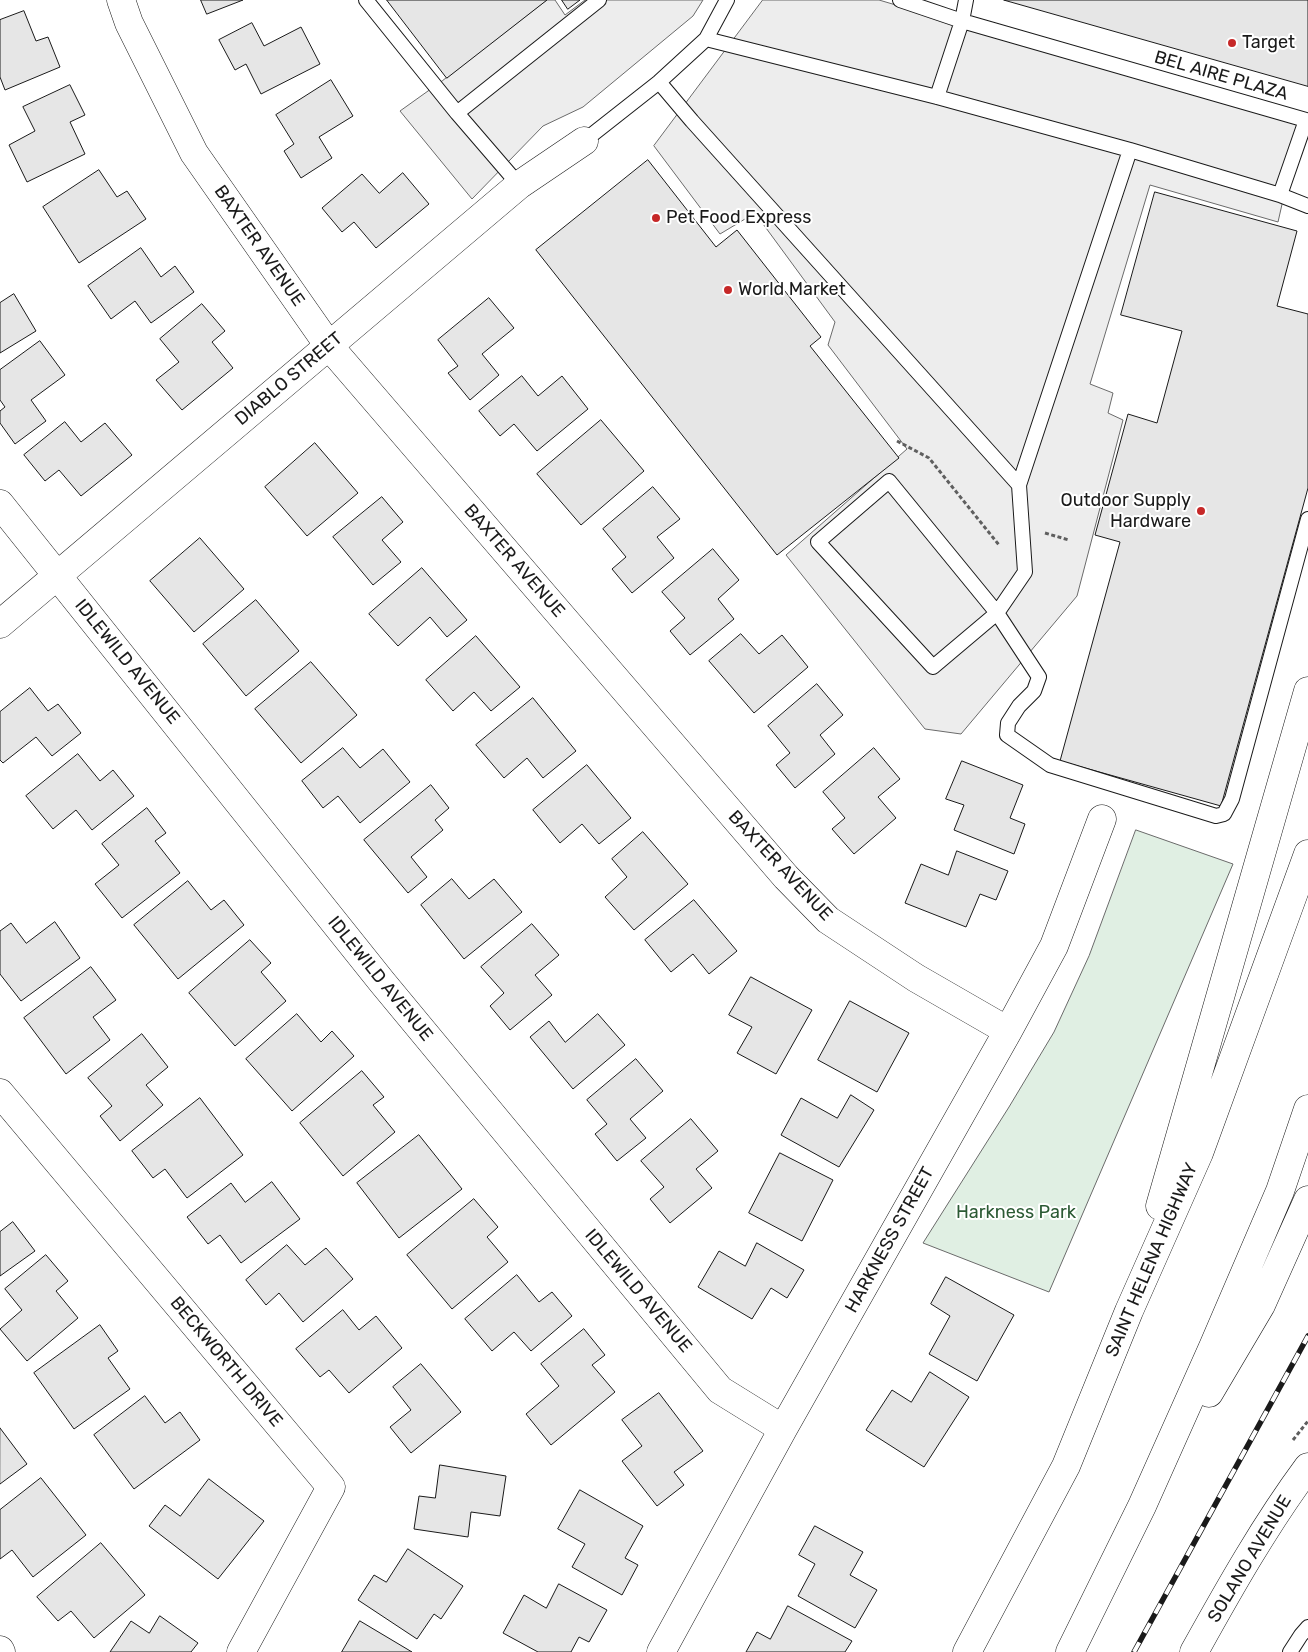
<!DOCTYPE html>
<style>
body{margin:0}
canvas{display:block;background:#fff}
</style>
<canvas width="1308" height="1652"></canvas>
<script>
const g = document.querySelector('canvas').getContext('2d');
g.lineJoin = 'round';
function fill(path, color) { g.fillStyle = color; g.fill(path, 'evenodd'); }
function strokePath(path, color, width, dash) { g.strokeStyle = color; g.lineWidth = width; g.lineCap = dash ? 'butt' : 'round'; g.setLineDash(dash || []); g.stroke(path); }
function drawText(font, color, halo, rows, align = 'center') {
  g.font = font + ' Rubik,sans-serif'; g.lineWidth = 4; g.setLineDash([]); g.textBaseline = 'middle'; g.strokeStyle = halo; g.fillStyle = color; for (const [text, x, y, turn = 0] of rows) {
    g.save(); g.translate(x, y); g.rotate((+turn || 0) * Math.PI / 180); g.textAlign = isNaN(turn) ? turn : align; if (halo) g.strokeText(text, 0, 0); g.fillText(text, 0, 0); g.restore();
  }
}
const green = new Path2D(`
 M1136,830L1233,864L1049,1292L923,1243L1009,1107L1054,1032L1089,956Z`);
const parking = new Path2D(`
 M547,0H555L565,15L585,0H703L693,16L583,107L543,126L472,199L400,111L442,81Z
 M763,0H879L1300,125L1278,222L1150,185L1090,384L1113,393L1108,413L1123,420L1077,596L961,734L925,729L786,555L907,449L828,345L835,322L755,213L720,234L654,146Z`);
const building = new Path2D(`
 M201,0H243L207,14Z
 M387,0H547L447,78Z
 M562,0H580L568,9Z
 M1004,0H1308V86Z
 M24,11L36,41L48,37L60,67L5,90L0,77V20Z
 M252,23L264,46L301,27L320,64L261,94L246,64L235,70L219,40Z
 M331,80L353,116L319,137L332,158L301,178L284,151L294,144L276,115Z
 M70,85L85,115L70,122L85,154L27,182L9,145L35,131L23,107Z
 M648,160L716,247L737,230L821,337L810,346L899,458L777,555L536,250Z
 M99,170L117,197L127,191L146,219L79,263L43,207Z
 M403,173L429,204L376,248L354,222L342,232L322,208L362,174L379,193Z
 M1155,192L1297,231L1277,306L1308,314V488L1221,806L1060,761L1120,542L1095,535L1128,414L1157,423L1182,331L1121,315Z
 M141,248L161,277L175,266L194,292L151,323L135,301L111,319L88,286Z
 M14,294L36,331L0,353V303Z
 M489,298L514,328L482,354L499,375L470,400L448,373L458,366L438,340Z
 M202,304L225,331L212,342L233,368L182,410L156,380L179,362L160,339Z
 M40,341L65,375L31,400L46,421L15,444L0,423V411L5,407L0,400V370Z
 M522,376L538,396L562,376L588,409L537,451L514,424L500,436L479,411Z
 M601,420L644,471L581,525L537,474Z
 M65,422L81,442L105,423L132,455L81,496L59,470L45,481L24,455Z
 M315,443L358,493L307,536L265,487Z
 M653,487L680,519L657,537L674,558L632,593L612,569L626,557L603,529Z
 M382,497L403,522L382,540L401,562L373,585L333,537Z
 M200,538L244,589L194,632L150,581Z
 M713,549L739,580L718,599L734,619L690,655L670,631L685,618L662,592Z
 M422,568L467,620L447,637L430,617L398,646L369,614Z
 M256,600L299,651L246,696L203,644Z
 M741,634L759,654L782,635L808,667L754,713L709,661Z
 M476,636L520,687L491,711L474,692L453,711L426,680Z
 M311,662L357,715L301,763L255,709Z
 M817,684L843,715L820,735L835,754L795,788L776,765L790,753L768,726Z
 M30,688L48,711L58,704L81,733L52,756L36,737L3,763L0,760V712Z
 M533,698L576,751L543,778L527,758L504,778L476,745Z
 M343,748L360,768L383,749L410,782L360,823L338,796L323,808L302,781Z
 M874,748L900,779L878,797L896,818L854,854L832,829L845,818L823,792Z
 M78,754L100,781L113,770L134,796L92,830L76,810L53,829L26,796Z
 M962,761L1023,785L1010,818L1025,824L1014,854L954,830L964,805L946,799Z
 M587,765L631,818L599,844L582,824L560,843L533,810Z
 M431,785L449,808L435,820L443,830L411,857L427,877L408,893L364,840Z
 M147,808L166,833L155,841L180,873L122,918L95,884L119,865L102,844Z
 M643,832L688,884L634,930L605,897L627,877L612,859Z
 M957,851L1008,871L996,900L980,894L966,927L905,903L921,864L948,875Z
 M452,879L469,899L494,879L522,912L464,959L421,905Z
 M188,881L211,910L224,900L244,925L178,979L134,925Z
 M694,900L737,951L709,974L693,954L671,972L645,940Z
 M55,922L80,958L21,1001L0,974V931L11,923L26,943Z
 M532,924L559,955L535,975L552,995L510,1030L490,1006L504,993L481,967Z
 M250,940L271,963L261,972L286,1001L235,1046L189,993Z
 M91,967L116,1000L93,1017L110,1040L66,1074L24,1018Z
 M751,977L812,1010L776,1074L737,1053L752,1027L729,1015Z
 M850,1001L909,1033L877,1092L818,1060Z
 M297,1014L321,1042L332,1031L354,1056L292,1111L246,1059Z
 M598,1014L625,1045L573,1089L530,1037L549,1021L565,1042Z
 M142,1034L168,1067L146,1085L163,1105L120,1141L100,1116L112,1106L88,1078Z
 M636,1059L663,1091L630,1119L646,1138L617,1161L595,1134L607,1124L587,1100Z
 M362,1071L384,1097L373,1105L395,1132L343,1176L300,1123Z
 M851,1095L874,1110L839,1167L781,1135L801,1098L837,1118Z
 M200,1098L243,1155L187,1198L165,1169L153,1178L132,1151Z
 M691,1119L718,1151L696,1169L712,1188L670,1223L650,1199L664,1187L641,1161Z
 M419,1135L462,1189L399,1238L357,1183Z
 M780,1153L833,1180L802,1241L749,1213Z
 M272,1182L300,1219L241,1263L220,1235L208,1244L187,1217L231,1183L245,1202Z
 M474,1199L498,1227L487,1237L508,1262L452,1309L407,1255Z
 M13,1222L35,1251L0,1276V1232Z
 M757,1243L804,1270L787,1298L771,1288L752,1319L698,1287L719,1251L745,1266Z
 M287,1245L305,1265L326,1248L353,1279L303,1322L279,1293L266,1305L246,1280Z
 M46,1255L68,1281L56,1291L78,1318L27,1361L0,1329L22,1310L5,1289Z
 M517,1275L539,1302L552,1292L572,1316L531,1351L514,1332L492,1351L465,1319Z
 M946,1277L1014,1315L977,1381L929,1354L950,1316L931,1304Z
 M343,1310L359,1330L376,1316L402,1348L349,1393L329,1370L320,1377L296,1349Z
 M100,1325L118,1351L108,1358L130,1389L74,1429L34,1373Z
 M584,1329L605,1355L592,1365L615,1392L551,1445L526,1414L559,1386L541,1364Z
 M421,1364L461,1412L411,1453L390,1427L411,1410L393,1387Z
 M930,1372L969,1397L924,1467L866,1430L892,1390L911,1402Z
 M659,1393L703,1451L674,1472L684,1485L657,1506L622,1461L642,1446L622,1420Z
 M145,1396L165,1423L180,1412L200,1440L134,1489L94,1435Z
 M0,1428L27,1464L0,1484Z
 M440,1465L506,1476L500,1516L471,1512L468,1537L414,1529L419,1496L435,1498Z
 M41,1478L86,1535L33,1577L12,1550L0,1559V1510Z
 M209,1479L264,1521L218,1579L149,1526L165,1505L180,1516Z
 M580,1490L643,1526L625,1558L638,1565L622,1595L572,1567L585,1544L558,1529Z
 M815,1526L863,1552L850,1575L877,1590L855,1628L798,1596L815,1564L799,1555Z
 M101,1543L145,1595L94,1638L71,1611L58,1621L37,1597Z
 M408,1549L463,1586L441,1619L434,1614L417,1639L358,1600L374,1575L386,1582Z
 M559,1584L607,1610L589,1642L579,1637L571,1652H538L503,1633L524,1595L546,1608Z
 M788,1606L852,1641L845,1652H746L757,1632L770,1639Z
 M160,1616L198,1643L191,1652H110L131,1621L149,1633Z
 M360,1621L412,1652H342Z`);
const path = new Path2D(`
 M897,441L929,458L999,545
 M1045,533L1069,540
 M1293,1440L1308,1421`);
const service = new Path2D(`
 M366,0L457,113L599,0
 M706,39L937,97L1130,150L1280,195L1306,120L962,21L900,0
 M659,82L692,121L1019,485L1130,150
 M937,97L962,21L966,0
 M457,113L519,185
 M584,141L659,82L706,39L727,0
 M1280,195L1308,206
 M1019,485L1025,572L997,613L933,667L818,542L889,481L997,613L1039,677L1034,691L1019,706L1008,723L1007,735L1050,765L1216,816L1224,814L1232,799L1308,519
 M1290,1652L1301,1635L1308,1627`);
const minor = new Path2D(`
 M121,0L129,23L194,153L329,346L786,877L828,920L916,978L1008,1031
 M0,504L382,982L720,1390L783,1429
 M0,624L519,185L584,141
 M0,1093L331,1487L241,1652
 M0,1650L1,1652
 M661,1652L783,1429L1008,1031L1054,946L1102,819`);
const tertiary = new Path2D(`
 M1194,1652C1229,1589 1265,1525 1308,1467`);
const motorway = new Path2D(`
 M1160,1206L1308,691
 M1209,1393L1261,1305L1308,1200
 M967,1652L1066,1466L1129,1311L1199,1153L1308,854
 M1070,1652L1142,1506L1213,1347L1280,1191L1308,1109`);
const rail = new Path2D(`
 M1134,1652L1308,1336`);
const markers = [
 [1232,43,5,"#c62828"],
 [656,218,5,"#c62828"],
 [728,290,5,"#c62828"],
 [1201,511,5,"#c62828"]
];
const poiNames = [
 ["Target",1242,43],
 ["Pet Food Express",666,218],
 ["World Market",738,290],
 ["Outdoor Supply",1191,501,"right"],
 ["Hardware",1191,522,"right"]
];
const streetNames = [
 ["BEL AIRE PLAZA",1221,76,16],
 ["BAXTER AVENUE",259,246,55],
 ["DIABLO STREET",289,379,-40],
 ["BAXTER AVENUE",514,561,49],
 ["IDLEWILD AVENUE",127,662,51],
 ["BAXTER AVENUE",780,866,47],
 ["IDLEWILD AVENUE",380,979,51],
 ["HARKNESS STREET",890,1240,-61],
 ["SAINT HELENA HIGHWAY",1152,1260,-67],
 ["IDLEWILD AVENUE",638,1291,50],
 ["BECKWORTH DRIVE",226,1362,50],
 ["SOLANO AVENUE",1250,1559,-59]
];
const parkNames = [
 ["Harkness Park",1016,1213]
];
fill(green, '#e0efe3');
strokePath(green, '#6a6a6a', 1);
fill(parking, '#ededed');
strokePath(parking, '#6a6a6a', 1);
fill(building, '#e6e6e6');
strokePath(building, '#1a1a1a', 1);
strokePath(service, '#1a1a1a', 16);
strokePath(minor, '#1a1a1a', 29);
strokePath(tertiary, '#1a1a1a', 29);
strokePath(motorway, '#1a1a1a', 29);
strokePath(path, '#5f5f5f', 3, [4, 2.5]);
strokePath(service, '#fff', 14);
strokePath(minor, '#fff', 28);
strokePath(tertiary, '#fff', 28);
strokePath(motorway, '#fff', 28);
strokePath(rail, '#1a1a1a', 5.5);
strokePath(rail, '#fff', 4, [11]);
for (const [x, y, r, color] of markers) { const dot = new Path2D(); dot.arc(x, y, r, 0, 2 * Math.PI); g.fillStyle = color; g.fill(dot); strokePath(dot, '#fff', 2); }
drawText('18px', '#1a1a1a', '#fff', poiNames, 'left');
drawText('18px', '#1a1a1a', '#fff', streetNames);
drawText('18px', '#2b5a34', '#fff', parkNames);
</script>
